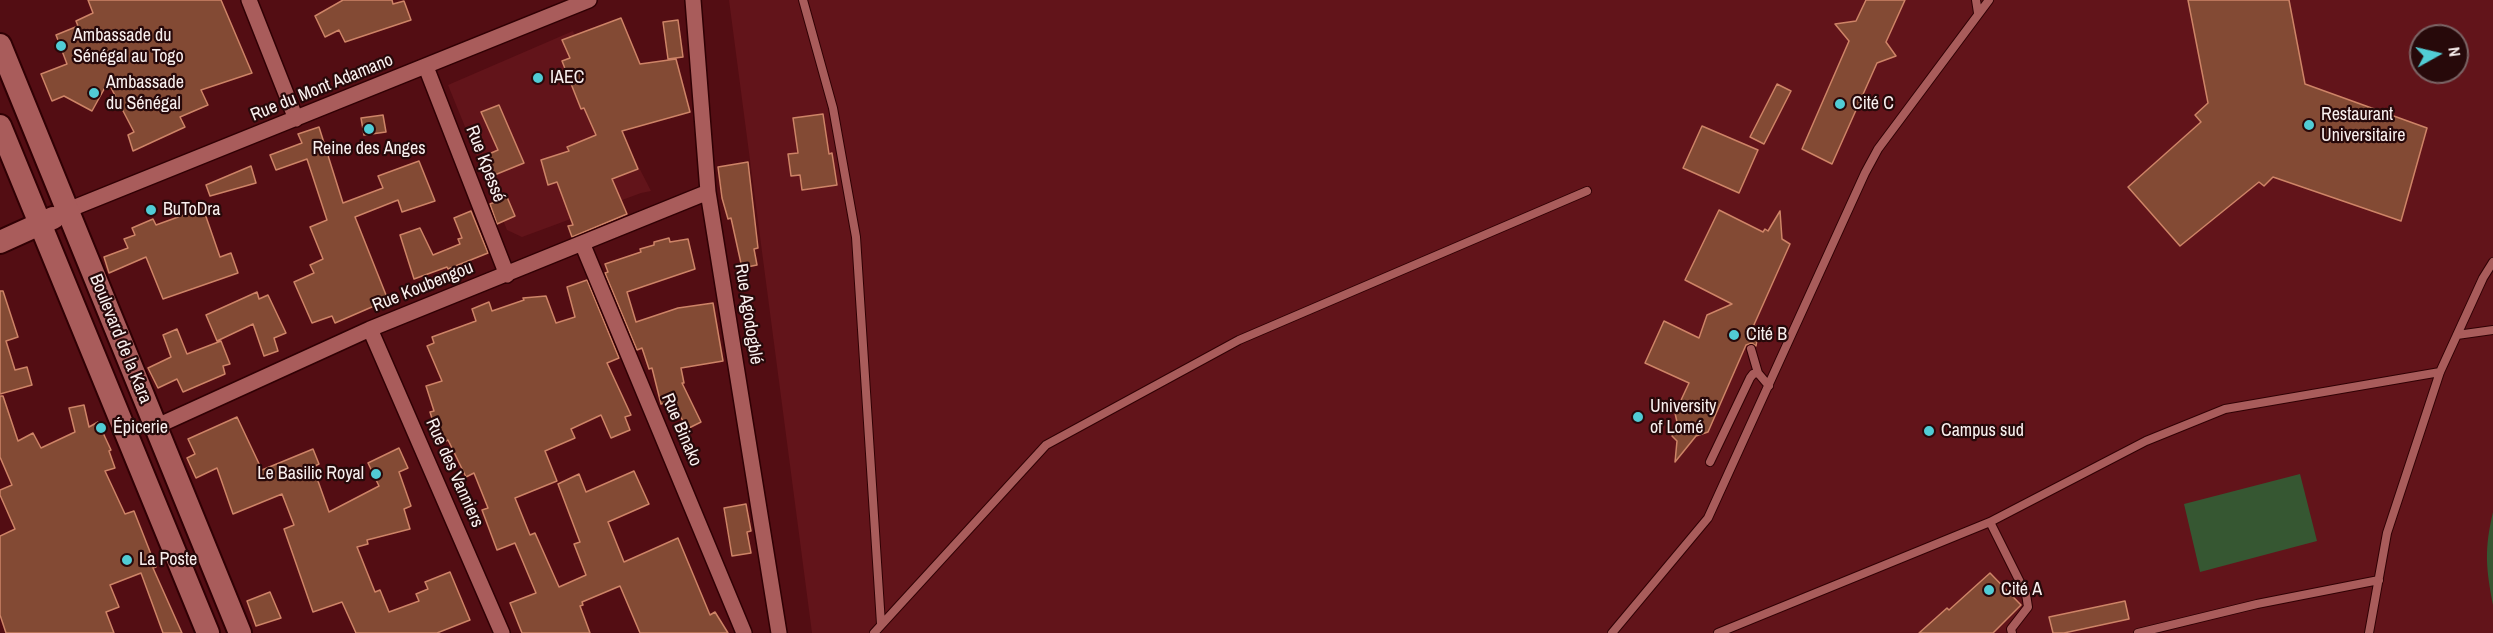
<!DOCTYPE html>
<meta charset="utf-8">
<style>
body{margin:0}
#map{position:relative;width:2493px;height:633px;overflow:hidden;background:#530d13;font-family:"Archivo Narrow",sans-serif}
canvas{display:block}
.north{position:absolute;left:2409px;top:24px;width:60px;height:60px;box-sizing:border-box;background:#27090a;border:2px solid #7b6566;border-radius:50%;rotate:82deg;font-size:16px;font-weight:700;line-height:24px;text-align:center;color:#f9f0ef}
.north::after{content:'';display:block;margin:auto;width:21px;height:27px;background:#51ccd5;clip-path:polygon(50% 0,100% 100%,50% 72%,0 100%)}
</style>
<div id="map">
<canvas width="2493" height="633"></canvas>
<div class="north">N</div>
</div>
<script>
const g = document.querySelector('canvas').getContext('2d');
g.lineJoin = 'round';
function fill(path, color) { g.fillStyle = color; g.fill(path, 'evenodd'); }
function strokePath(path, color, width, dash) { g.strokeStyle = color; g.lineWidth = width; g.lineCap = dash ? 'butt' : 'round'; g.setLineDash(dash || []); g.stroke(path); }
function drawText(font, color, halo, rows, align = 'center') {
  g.font = font + ' "Archivo Narrow",sans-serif'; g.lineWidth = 4.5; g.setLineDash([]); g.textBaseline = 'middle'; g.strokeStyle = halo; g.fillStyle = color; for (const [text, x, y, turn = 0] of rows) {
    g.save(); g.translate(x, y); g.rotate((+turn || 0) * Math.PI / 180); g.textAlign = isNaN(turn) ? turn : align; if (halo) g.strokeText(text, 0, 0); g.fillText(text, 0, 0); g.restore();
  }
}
const built = new Path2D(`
 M729,0H2493V633H812ZM2421,36H2457V72H2421Z
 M573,31L581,54L651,191L641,193L522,237L507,230L448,85Z`);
const green = new Path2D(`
 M2300,474L2317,541L2200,572L2184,504Z
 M2493,512V605C2486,568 2484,550 2493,512Z`);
const building = new Path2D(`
 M88,0H221L252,73L201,90L208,105L180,117L185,127L133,151L128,135L134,132L108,82L92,111L64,96L52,101L41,74L67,64L56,35L78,26L76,21L93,13Z
 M343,0H392L393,4L404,1L411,20L345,42L339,30L325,37L315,16Z
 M1866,0H1905L1886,42L1896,56L1877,63L1832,164L1802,149L1849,41L1835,24L1856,21Z
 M2188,0H2289L2305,84L2427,128L2401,221L2273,177L2264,186L2259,182L2180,246L2128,187L2201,122L2195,115L2208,103Z
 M621,18L640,64L676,59L690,112L622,131L638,169L612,179L627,214L572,237L568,226L573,225L557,182L548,185L541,160L569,151L567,147L596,135L584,108L581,109L562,61L570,58L562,40Z
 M678,20L683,57L668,59L663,22Z
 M1777,84L1791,91L1764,144L1750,137Z
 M499,105L524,163L492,176L482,157L498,150L481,112Z
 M823,114L829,154L832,153L837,185L802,190L800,175L791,176L788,154L798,153L793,118Z
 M383,115L386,132L364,135L361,118Z
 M1702,126L1758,150L1739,193L1683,168Z
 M319,127L343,203L383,188L378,176L419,161L435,201L402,212L398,200L355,217L388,300L335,323L332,316L312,323L294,282L314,273L310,265L323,259L310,227L327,220L307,159L276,170L270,155L302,143L298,134Z
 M748,162L758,248L754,249L757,265L742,268L731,218L728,219L722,198L718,167Z
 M251,166L256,183L210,196L206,185Z
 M507,197L515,216L497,224L490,204Z
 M203,208L220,257L231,253L238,273L163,299L146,257L109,273L104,257L128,248L124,239L135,235L132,228L153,219L156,225Z
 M1719,210L1763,232L1765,229L1768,231L1780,211L1782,239L1790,244L1753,327L1758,334L1756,346L1752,343L1746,345L1708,432L1696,436L1675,462L1677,441L1672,436L1677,422L1675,413L1689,383L1645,363L1664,321L1699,338L1707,315L1732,304L1685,280Z
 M471,211L488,253L448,269L447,267L414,279L400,235L420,228L433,255L460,244L458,239L462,238L454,218Z
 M669,238L670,242L688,239L695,269L627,292L636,322L678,308L713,303L723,361L681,368L684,383H682L701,422L687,429L673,402L661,404L652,368L649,369L642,348L637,350L605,273L608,272L605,264L641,252L640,249L654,245V242Z
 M587,280L619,358L607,363L631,415L625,417L630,430L611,438L601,415L571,429L575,438L545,451L557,481L515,498L530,535L535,533L559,587L586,575L574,544L580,542L558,484L579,474L586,492L634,471L649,504L608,522L624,562L678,538L710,615L715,612L728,633H640L620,586L582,602L583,605L580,606L590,633H522L510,603L536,593L515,543L497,550L482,510L488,508L474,473L466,477L448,440L440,444L430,412L434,411L426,386L442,381L427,346L434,343L432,337L476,321L472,309L489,302L492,311L524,300L523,298L546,296L556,323L575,317L567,287Z
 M0,291H3L18,337L6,341L15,370L27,367L32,385L0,394Z
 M257,292L259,299L268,295L286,333L274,338L278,351L264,356L253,324L217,341L206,315Z
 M177,329L187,354L221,341L230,364L223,366L225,374L183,392L177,379L158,388L148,368L171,357L163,335Z
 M0,396H3L18,441L33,433L41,448L75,432L69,408L84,405L89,427L98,422L111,450L109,451L115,468L105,471L125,514L134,511L156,567L153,568L182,633H163L141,573L110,585L119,607L106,612L114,633H6L0,615V536L15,529L0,495V490L12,485L0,457Z
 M237,417L262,470L313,449L319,464L313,467L329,512L379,486L368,463L399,448L408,468L399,472L411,506L404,509L410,529L367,540L368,544L357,547L375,592L380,590L389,612L419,601L416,594L428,589L425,582L450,572L470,620L437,633H356L342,602L313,612L284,529L294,525L282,494L233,514L217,468L196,478L187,458L195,454L188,439Z
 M746,504L751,531L747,532L751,553L732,556L724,508Z
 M1990,573L2021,605L1993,633H1919L1947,608L1949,610Z
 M270,592L281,618L256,626L247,601Z
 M2125,601L2129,619L2064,633H2053L2049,617Z`);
const lane = new Path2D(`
 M803,0L833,108L856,237L881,624
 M1976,0L1978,13
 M2457,335L2493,330
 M1751,349L1758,373L1769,386
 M1710,462L1750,378L1753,374L1758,373
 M1990,522L2026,594L2028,607L2011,629L2012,633
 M874,633L1046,445L1239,340L1587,191
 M1612,633L1708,518L1865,173L1878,149L1989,0
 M1718,633L1990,522L2146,441L2225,409L2440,372
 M2138,633L2257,604L2379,580
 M2369,633L2387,533L2440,372L2483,278L2493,262`);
const street = new Path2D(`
 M249,0L296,119
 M693,0L708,192L779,633
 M426,67L507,275
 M68,210L589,0
 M582,243L744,633
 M370,329L502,633
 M155,427L370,329L708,192`);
const secondary = new Path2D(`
 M0,45L240,633
 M0,126L208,633
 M0,242L53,218`);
const markers = [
 [61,46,6,"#51ccd5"],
 [538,78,6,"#51ccd5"],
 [94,93,6,"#51ccd5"],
 [1840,104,6,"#51ccd5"],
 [2309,125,6,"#51ccd5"],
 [369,129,6,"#51ccd5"],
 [151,210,6,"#51ccd5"],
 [1734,335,6,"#51ccd5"],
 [1638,417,6,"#51ccd5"],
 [101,428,6,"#51ccd5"],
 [1929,431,6,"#51ccd5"],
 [376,474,6,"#51ccd5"],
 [127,560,6,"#51ccd5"],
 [1989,590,6,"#51ccd5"]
];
const poiNames = [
 ["Ambassade du",73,36],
 ["Sénégal au Togo",73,57],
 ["IAEC",550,78],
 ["Ambassade",106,83],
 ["du Sénégal",106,104],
 ["Cité C",1852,104],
 ["Restaurant",2321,115],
 ["Universitaire",2321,136],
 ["Reine des Anges",369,149,"center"],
 ["BuToDra",163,210],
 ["Cité B",1746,335],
 ["University",1650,407],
 ["of Lomé",1650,428],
 ["Épicerie",113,428],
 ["Campus sud",1941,431],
 ["Le Basilic Royal",364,474,"right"],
 ["La Poste",139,560],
 ["Cité A",2001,590]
];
const streetNames = [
 ["Rue du Mont Adamano",322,88,-22],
 ["Rue Kpessé",485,164,69],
 ["Rue Koubengou",423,287,-22],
 ["Rue Agodogblé",748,314,81],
 ["Boulevard de la Kara",120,339,68],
 ["Rue Binako",681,430,67],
 ["Rue des Vanniers",454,473,66]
];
fill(built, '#62141a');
fill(green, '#365732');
fill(building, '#834a34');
strokePath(building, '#ce8467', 1.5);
strokePath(lane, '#300004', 10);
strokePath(street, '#300004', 18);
strokePath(secondary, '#300004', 26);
strokePath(lane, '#a95c5b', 8);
strokePath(street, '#a95c5b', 15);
strokePath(secondary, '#a95c5b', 22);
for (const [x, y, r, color] of markers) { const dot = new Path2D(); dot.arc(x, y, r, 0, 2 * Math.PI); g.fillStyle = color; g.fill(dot); strokePath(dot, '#27090a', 2); }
drawText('18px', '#f9f0ef', '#27090a', poiNames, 'left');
drawText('18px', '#f9f0ef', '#27090a', streetNames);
</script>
